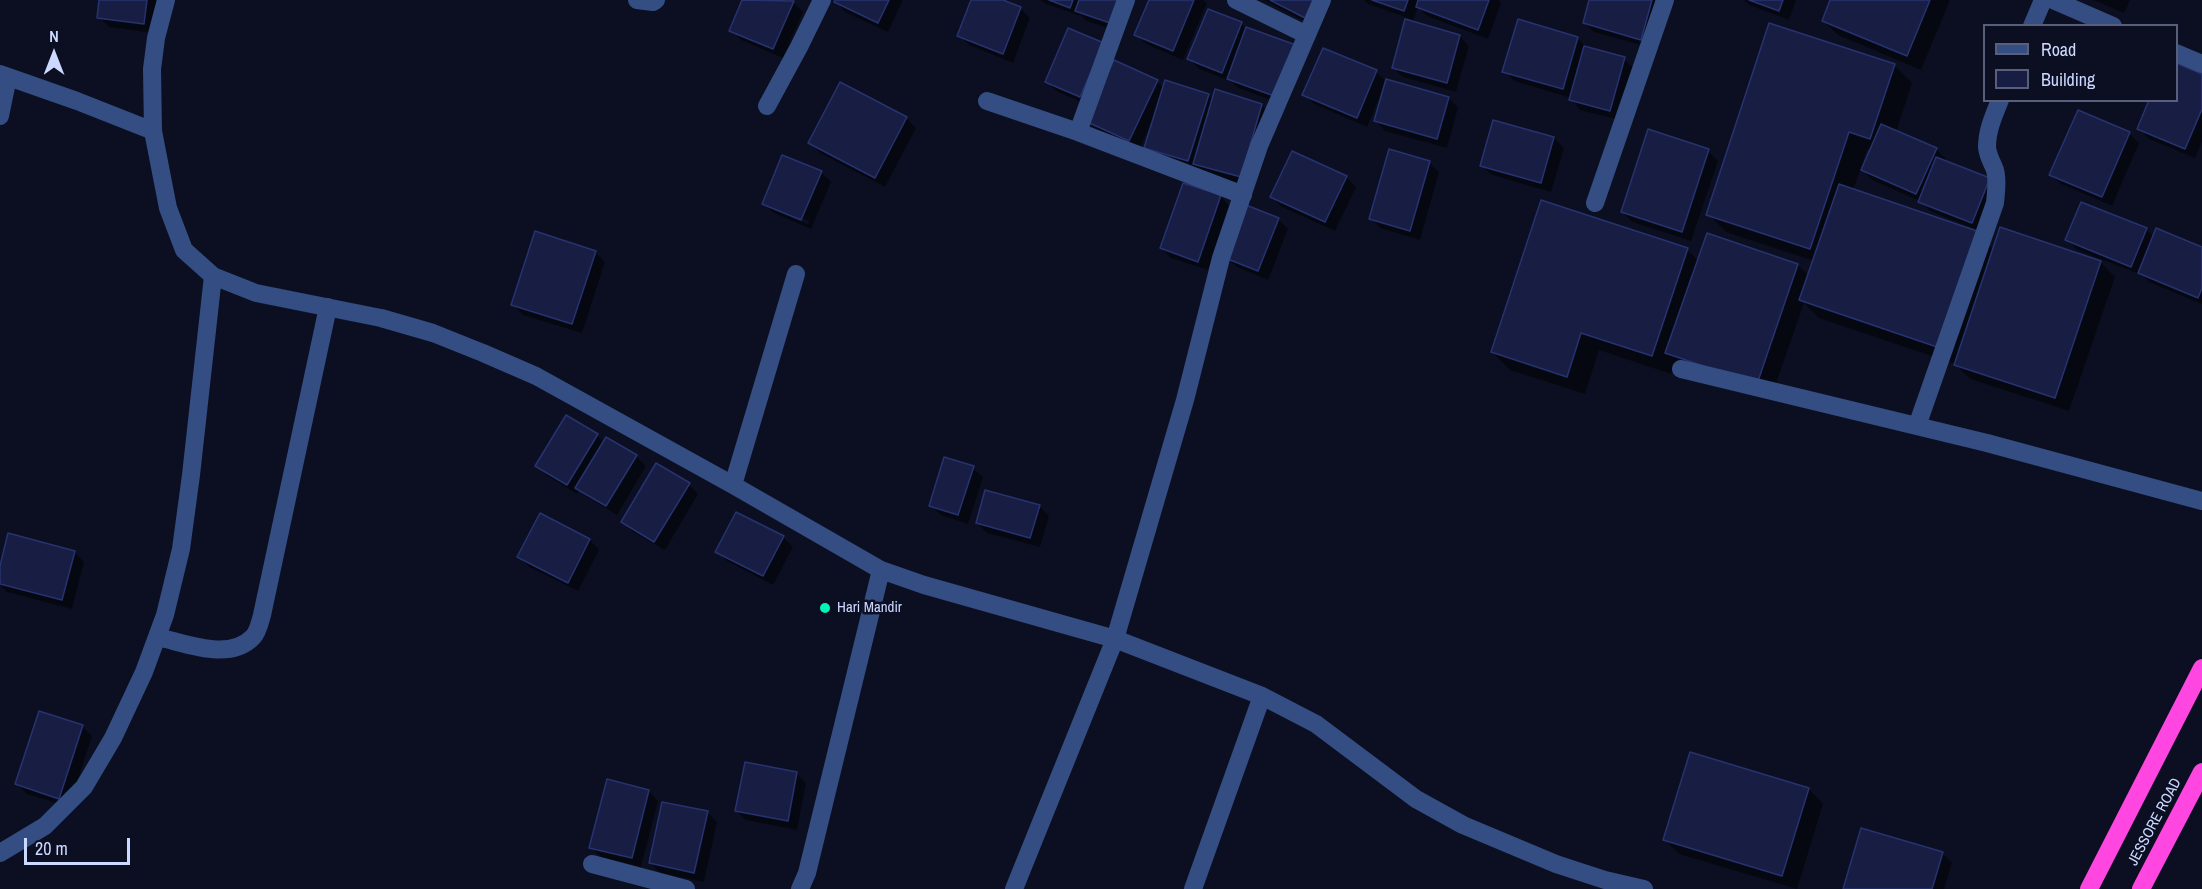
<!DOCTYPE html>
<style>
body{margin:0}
#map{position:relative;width:2202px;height:889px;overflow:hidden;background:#0c0f21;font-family:"Archivo Narrow",sans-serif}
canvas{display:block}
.legend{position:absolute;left:1983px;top:24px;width:195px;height:78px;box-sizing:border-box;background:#0c0f21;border:2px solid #585f7a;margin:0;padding:8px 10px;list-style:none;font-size:18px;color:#cbd8ff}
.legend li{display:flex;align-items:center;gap:12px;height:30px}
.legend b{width:30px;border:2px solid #585f7a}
.north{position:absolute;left:24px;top:24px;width:60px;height:60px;-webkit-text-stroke:4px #0c0f21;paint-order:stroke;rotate:0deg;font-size:16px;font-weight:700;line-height:24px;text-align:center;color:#cbd8ff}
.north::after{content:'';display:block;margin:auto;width:21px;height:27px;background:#cbd8ff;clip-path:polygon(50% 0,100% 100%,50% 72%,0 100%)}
.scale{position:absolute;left:24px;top:838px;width:106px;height:27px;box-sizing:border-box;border:3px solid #cbd8ff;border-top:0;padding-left:8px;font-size:18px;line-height:21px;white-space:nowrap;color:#cbd8ff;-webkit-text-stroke:4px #0c0f21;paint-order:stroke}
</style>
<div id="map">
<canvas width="2202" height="889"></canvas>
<ul class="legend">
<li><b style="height:8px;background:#344d82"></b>Road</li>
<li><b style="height:16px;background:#171d43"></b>Building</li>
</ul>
<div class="north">N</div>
<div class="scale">20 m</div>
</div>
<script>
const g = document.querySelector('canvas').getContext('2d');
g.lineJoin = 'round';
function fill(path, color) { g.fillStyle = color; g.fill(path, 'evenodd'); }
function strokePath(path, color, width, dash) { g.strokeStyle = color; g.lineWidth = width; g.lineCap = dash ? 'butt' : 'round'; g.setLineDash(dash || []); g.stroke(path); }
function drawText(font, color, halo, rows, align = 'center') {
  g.font = font + ' "Archivo Narrow",sans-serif'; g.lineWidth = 5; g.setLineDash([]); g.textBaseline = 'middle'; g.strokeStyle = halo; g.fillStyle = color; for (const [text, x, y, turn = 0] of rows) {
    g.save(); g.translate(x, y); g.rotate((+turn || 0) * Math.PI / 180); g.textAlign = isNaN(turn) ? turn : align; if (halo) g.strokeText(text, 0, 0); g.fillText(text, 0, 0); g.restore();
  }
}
const shadow = new Path2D(`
 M101,0H158L153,33L109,27L99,17Z
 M744,0H787L793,2L803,12L783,58L741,40L731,30Z
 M836,0H903L888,32L845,12L836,2Z
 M973,0H998L1020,8L1030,18L1013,63L969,45L959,36Z
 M1040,0H1131L1120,32L1086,21L1081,15L1080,16L1044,3Z
 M1150,0H1203L1207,3L1183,60L1146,44L1136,34Z
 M1264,0H1329L1315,27Z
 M1364,0H1499L1501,3L1488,39L1427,16L1418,7L1413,20L1368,4Z
 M1591,0H1664L1651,48L1594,32L1584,23Z
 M1744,0H1796L1789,20L1749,5Z
 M1832,0H1950L1921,70L1838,35L1823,21Z
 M2093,0H2130L2124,13Z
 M1208,11L1241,24L1246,28L1305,56L1287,106L1238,88L1232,82L1199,69L1189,59Z
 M1460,36L1469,46L1456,92L1403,77L1393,68Z
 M1577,38L1587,48L1624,59L1634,69L1619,120L1580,110L1571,98L1514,81L1504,71Z
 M1103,44L1090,106L1056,91L1046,81Z
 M1323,50L1376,72L1387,82L1449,98L1458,108L1447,148L1385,131L1376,121L1383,95L1381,94L1367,127L1314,104L1304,94Z
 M1894,65L1912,83L1896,132L1936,149L1946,159L1944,162L1989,180L1982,232L1930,211L1920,201L1872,180L1861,168L1853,190L1974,230L1994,250L2100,262L2115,277L2069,411L1970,379L1955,364L1819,318L1804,303L1771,398L1681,367L1675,361L1671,374L1599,350L1585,394L1510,370L1492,352L1542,202L1687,250L1699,261L1798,265L1809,276L1814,261L1726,232L1708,214ZM1867,149L1871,150L1863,169L1861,168Z
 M2202,76V142L2195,158L2149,139L2139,129L2176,100Z
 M1157,81L1164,89L1208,95L1213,100L1261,105L1271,115L1250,186L1204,173L1199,168L1198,170L1156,157L1146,147L1153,124H1151L1139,150L1097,130L1087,121Z
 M906,118L916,128L885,187L820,153L810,143Z
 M1494,122L1554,138L1564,148L1551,192L1492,175L1482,166Z
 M2129,133L2139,143L2112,206L2061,184L2051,175Z
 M1708,151L1718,161L1691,241L1632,222L1622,212Z
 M1429,163L1439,172L1420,240L1380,228L1371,218Z
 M821,172L831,182L811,229L774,213L764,204ZM774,207L809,221L808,224L774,210Z
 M1346,177L1356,187L1335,231L1282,207L1272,197Z
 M1220,196L1230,206L1208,270L1171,258L1161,248Z
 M2082,204L2147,230L2154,237L2202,249V304L2149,282L2142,275L2077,250L2067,240Z
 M1278,219L1288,229L1268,280L1237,267L1227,258Z
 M595,252L605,262L582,333L523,315L513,305Z
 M597,435L604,443L636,456L646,466L617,515L587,497L579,490L577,494L546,475L537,465Z
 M973,468L983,477L968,524L941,515L931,506Z
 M689,485L698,494L665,550L633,532L623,522Z
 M1039,506L1049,516L1040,547L987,533L977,523Z
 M540,515L590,540L599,550L578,591L529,567L519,557Z
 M783,537L793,547L773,585L727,561L717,551Z
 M74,552L84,562L72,609L7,592L0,585V572Z
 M82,726L92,736L69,807L27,794L17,784Z
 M796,773L806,783L797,830L746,820L736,811Z
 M1809,789L1823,804L1797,889L1679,854L1665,840Z
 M649,791L658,801L641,867L601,857L591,847Z
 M707,812L717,822L704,882L660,873L650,863Z
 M1942,853L1952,863L1944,889H1845Z`);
const building = new Path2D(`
 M99,0H147L144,24L97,18Z
 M742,0L794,1L773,49L729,31Z
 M835,0H889L878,23L834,2Z
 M971,0H1003L1021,7L1003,54L957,36Z
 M1049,0H1073L1070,8Z
 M1079,0H1118L1110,23L1075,11Z
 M1149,0H1194L1173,51L1134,35Z
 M1270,0H1314L1305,18Z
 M1372,0H1408L1404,11Z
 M1418,0H1489L1478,30L1416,7Z
 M1589,0H1652L1641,40L1583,23Z
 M1749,0H1783L1779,11Z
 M1830,0H1930L1907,56L1822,21Z
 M1208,9L1242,22L1222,73L1187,59Z
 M1405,19L1460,35L1447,83L1392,68Z
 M1518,19L1578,37L1563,89L1502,72Z
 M1769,23L1895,64L1870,139L1849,132L1810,249L1706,215Z
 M1246,27L1296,45L1277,97L1227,79Z
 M1068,28L1104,43L1080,97L1045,82Z
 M1584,46L1625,57L1610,111L1569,100Z
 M1323,48L1377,70L1357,118L1302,95Z
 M1114,60L1158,80L1129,141L1085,121Z
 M2176,63L2202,74V109L2185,149L2137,129L2149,100H2176Z
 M1386,79L1449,97L1437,139L1374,121Z
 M1165,80L1209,94L1188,161L1144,148Z
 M840,82L907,117L875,178L808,143Z
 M1215,89L1262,104L1241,177L1193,164Z
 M2078,110L2130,132L2102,197L2049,175Z
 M1493,120L1554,137L1541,183L1480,166Z
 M1881,124L1937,148L1916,194L1861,170Z
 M1648,129L1709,149L1682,232L1621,212Z
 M1389,149L1430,161L1410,231L1369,219Z
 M1292,151L1347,176L1325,222L1270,197Z
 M782,155L822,171L801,220L762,204Z
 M1936,157L1990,178L1972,223L1918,202Z
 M1183,183L1221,195L1198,262L1160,248Z
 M1839,184L1977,231L1937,347L1799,300Z
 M1541,200L1688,248L1652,356L1581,333L1567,377L1491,352Z
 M2081,202L2147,228L2131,267L2065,240Z
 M1246,205L1279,218L1258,271L1225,258Z
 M2000,227L2101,261L2055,398L1954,365Z
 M2156,228L2202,247V288L2198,298L2138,273Z
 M535,231L596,251L572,324L511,305Z
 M1707,233L1798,264L1757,384L1665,353Z
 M566,415L598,434L567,485L535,466Z
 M606,437L637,455L606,506L575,488Z
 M944,457L974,466L958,515L929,506Z
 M656,463L690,483L654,542L621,522Z
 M985,490L1040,505L1030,538L976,523Z
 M736,512L784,536L763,576L715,552Z
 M540,513L590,539L568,583L517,557Z
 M8,533L75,551L62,600L0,584V566Z
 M39,711L83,725L59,799L15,784Z
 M1690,752L1809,788L1782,876L1663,840Z
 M745,762L797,772L788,821L735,811Z
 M607,779L649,790L632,858L589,848Z
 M662,802L708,811L694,873L649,863Z
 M1861,828L1943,852L1932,889H1843Z`);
const minor = new Path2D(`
 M166,0L156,38L152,69L153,131L168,208L184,250L213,276L256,293L381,318L433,333L483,353L536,376L733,485L881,570L924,585L1115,639L1262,696L1316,724L1416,799L1463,825L1556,864L1605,880L1644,889
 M637,0L653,2L656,0
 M1236,0L1307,35
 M2053,0L2113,26
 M2032,26L2043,0
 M2176,53L2202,64
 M0,74L77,101L153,131
 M987,101L1078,132L1243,195
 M767,106L799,47L822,0
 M0,116L8,77
 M1078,132L1126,0
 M1595,203L1665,0
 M1681,369L1987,443L2202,501
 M1917,426L1995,203C1996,192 1998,181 1995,170C1992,162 1988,157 1987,147C1987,130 1994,115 2000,100
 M733,485L796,274
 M157,637C186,643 229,662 253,637C258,632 260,622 262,615L328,307
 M0,853L45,826L84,787L113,738L144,672L165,615L181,549L191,475L213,276
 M592,864L686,889
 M800,889L807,873L881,570
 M1014,889L1115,639L1185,400L1221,258L1259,146L1322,0
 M1193,889L1262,696`);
const highway = new Path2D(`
 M2089,889L2202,668
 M2141,889L2202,772`);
const markers = [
 [825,608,6,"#00f6b9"]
];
const poiNames = [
 ["Hari Mandir",837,608]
];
const streetNames = [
 ["JESSORE ROAD",2155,822,-62]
];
fill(shadow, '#0007');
fill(building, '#171d43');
strokePath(building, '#273370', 1.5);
strokePath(minor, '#344d82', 18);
strokePath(highway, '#ff46e0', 18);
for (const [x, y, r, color] of markers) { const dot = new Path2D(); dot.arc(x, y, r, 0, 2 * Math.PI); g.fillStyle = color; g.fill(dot); strokePath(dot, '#0c0f21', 2); }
drawText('15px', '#cbd8ff', '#0c0f21', poiNames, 'left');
drawText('15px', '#cbd8ff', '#0c0f21', streetNames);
</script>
